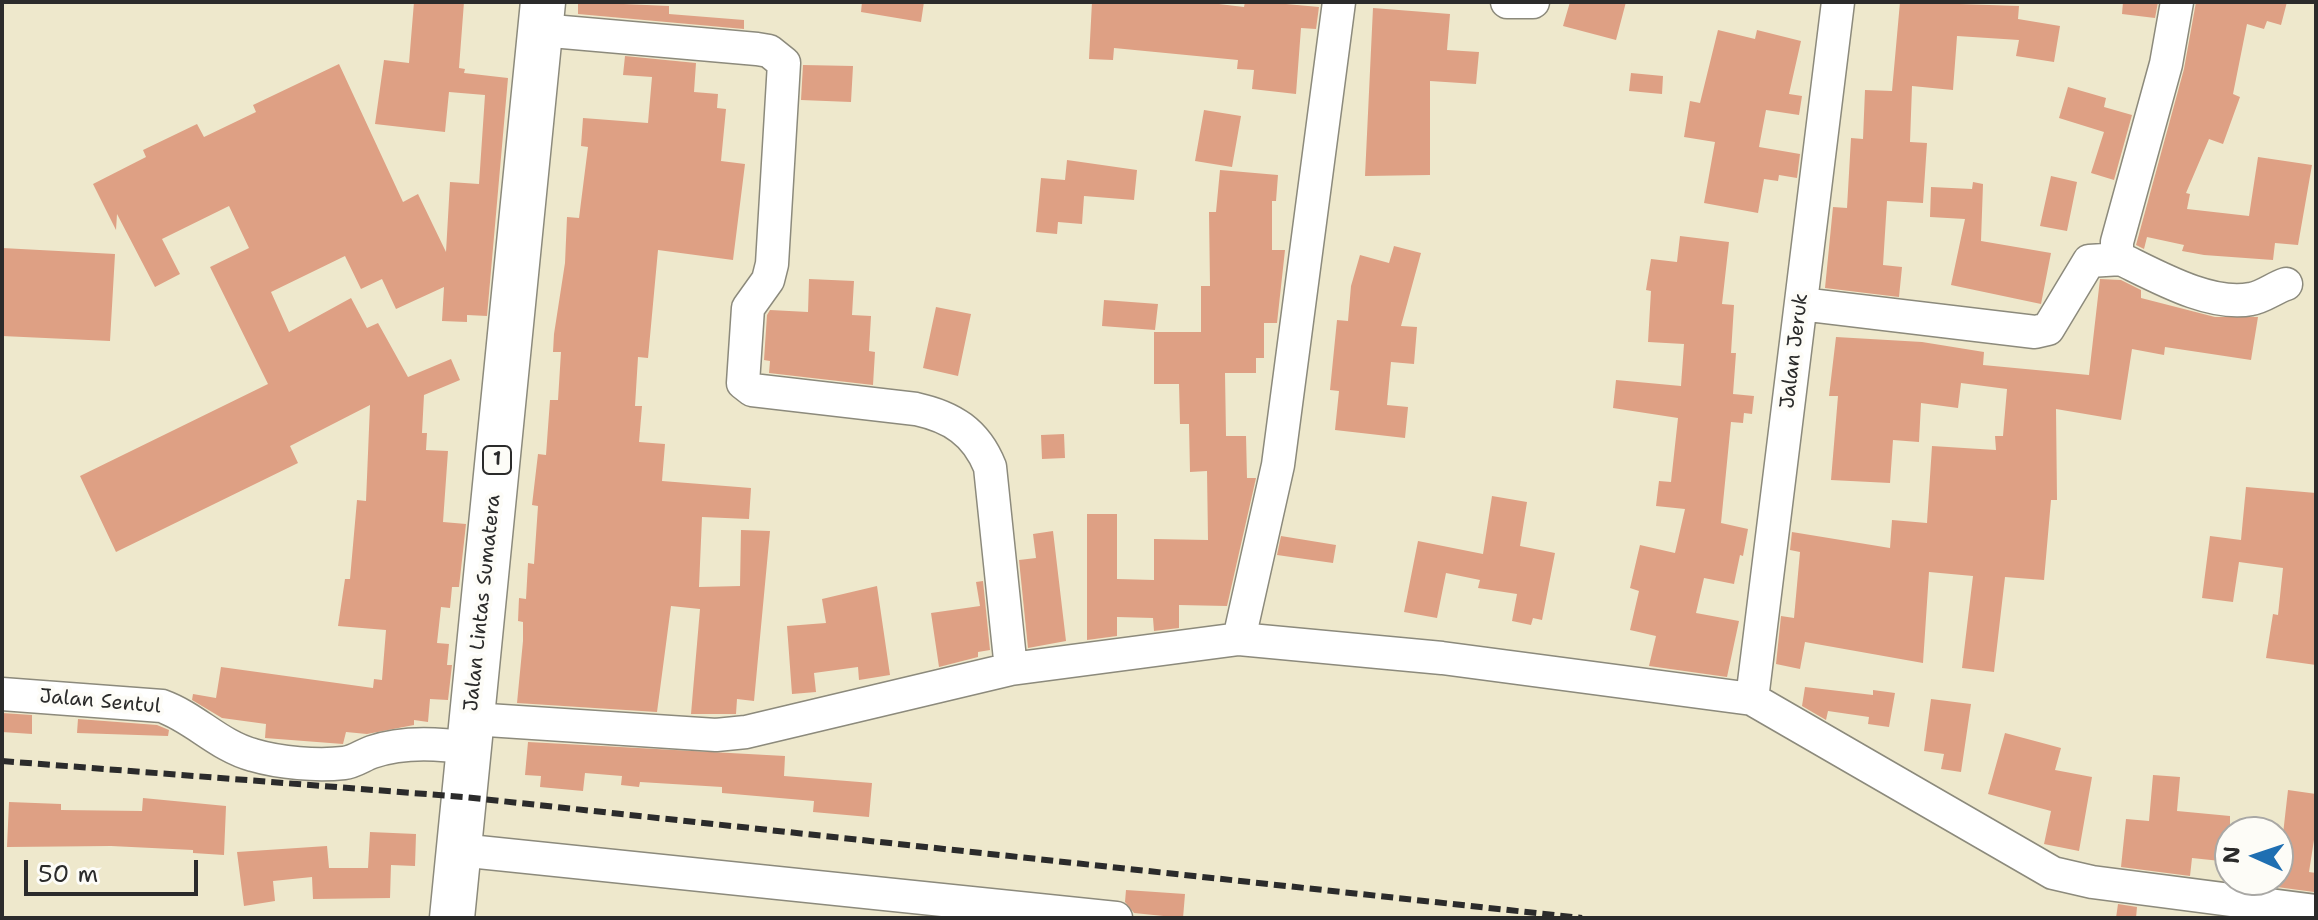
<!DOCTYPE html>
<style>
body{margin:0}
#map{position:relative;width:2318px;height:920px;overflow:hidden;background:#eee8cc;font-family:"Shantell Sans",sans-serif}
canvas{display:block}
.frame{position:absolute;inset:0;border:4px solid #2b2b2b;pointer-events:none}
.north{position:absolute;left:2214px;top:816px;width:80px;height:80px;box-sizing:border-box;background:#fdfcf7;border:2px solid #a9a8a5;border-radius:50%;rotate:273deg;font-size:22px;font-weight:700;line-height:32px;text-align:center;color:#2b2b2b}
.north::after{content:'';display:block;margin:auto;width:28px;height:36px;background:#1f6fb2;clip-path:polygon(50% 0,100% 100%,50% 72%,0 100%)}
.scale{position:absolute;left:24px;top:860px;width:174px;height:36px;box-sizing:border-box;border:4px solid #2b2b2b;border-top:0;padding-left:10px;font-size:24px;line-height:28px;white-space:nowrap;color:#2b2b2b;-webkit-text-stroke:6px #fdfcf7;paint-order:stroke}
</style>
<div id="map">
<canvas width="2318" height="920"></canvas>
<div class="frame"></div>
<div class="north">N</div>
<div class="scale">50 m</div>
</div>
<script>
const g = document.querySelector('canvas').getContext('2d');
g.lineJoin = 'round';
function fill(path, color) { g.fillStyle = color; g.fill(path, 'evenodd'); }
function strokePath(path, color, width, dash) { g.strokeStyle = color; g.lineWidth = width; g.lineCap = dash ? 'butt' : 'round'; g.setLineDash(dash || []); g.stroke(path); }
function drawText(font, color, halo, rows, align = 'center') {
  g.font = font + ' "Shantell Sans",sans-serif'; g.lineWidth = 8; g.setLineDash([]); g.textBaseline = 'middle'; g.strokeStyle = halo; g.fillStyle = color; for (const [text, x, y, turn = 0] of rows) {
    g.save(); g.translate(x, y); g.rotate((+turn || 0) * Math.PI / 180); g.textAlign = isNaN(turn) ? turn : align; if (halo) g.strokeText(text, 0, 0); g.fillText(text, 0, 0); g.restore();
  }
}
const building = new Path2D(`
 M414,2H464L459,68L465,69L464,73L508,78L487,316L467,315V322L442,321L444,287L396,309L382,279L361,289L345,256L271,292L289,332L351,298L367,328L378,323L408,377L451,359L460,380L424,395L422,433H427L426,450L448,451L443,522L466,524L459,587H452L450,608L441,607L437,643L449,644L447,665H452L448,700L430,699L428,722L414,720V725L367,734L346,732L343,744L265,738L266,724L222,718L192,700L193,694L216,698L221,667L373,688L374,679L382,680L386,630L338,626L345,579H350L357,500L366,501L370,405L290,446L298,463L116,552L80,476L268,384L210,267L249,248L229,206L162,239L180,274L155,287L117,214L116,230L93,184L146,157L143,150L197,124L204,137L256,112L253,105L339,64L403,202L418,194L446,252L450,182L479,184L485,95L449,92L445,132L375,124L384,60L409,63Z
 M578,2L669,6V14L744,20V29L578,14Z
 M862,2H924L921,22L861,12Z
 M1092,2H1202L1244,7L1245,2H1264L1319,7L1316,29L1301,28L1296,94L1252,89L1254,70L1237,69L1238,60L1114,48L1113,60L1089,59Z
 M1570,2H1626L1616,40L1563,26Z
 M1900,2L2019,6L2018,19L2060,26L2054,62L2016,56L2019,40L1957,36L1953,90L1912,86L1910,142L1927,143L1923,203L1887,201L1883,265L1902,267L1899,297L1825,288L1833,207L1847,208L1851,138L1863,139L1865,90L1892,91Z
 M2123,2H2158L2155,18L2122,14Z
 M2196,2H2287L2281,25L2267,21L2264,29L2247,24L2233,94L2240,97L2223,144L2209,139L2186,193L2190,194L2187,209L2249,216L2258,157L2312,165L2298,245L2275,243L2273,260L2204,255L2182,251L2184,245L2147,237L2144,249L2136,245L2184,69Z
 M1373,8L1450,14L1447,50L1479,52L1476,84L1430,81V175L1365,176Z
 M1718,30L1755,39L1757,30L1801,41L1789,94L1802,96L1799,115L1766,110L1759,147L1800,154L1797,178L1779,175L1778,181L1764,179L1758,213L1704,203L1715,142L1684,137L1690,101L1700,103Z
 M625,56L696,63L694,92L718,94L717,108L726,109L721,161L745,164L733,260L658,250L648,358L638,357L635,406H642L639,442L665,444L662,481L751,488L749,519L702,517L699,587L740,586L741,530L770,531L754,701L737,699L736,714H691L700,609L671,606L657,712L517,703L523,641V622L518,621L519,598L526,599L528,563L534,564L538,506L532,505L538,454L546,455L550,400H558L561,352H553L554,334L565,263L567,217L579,218L588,147L581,146L583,118L648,123L652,77L623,75Z
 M803,65L853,66L851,102L801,100Z
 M1631,73L1663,76L1662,94L1629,91Z
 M2068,87L2106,98L2104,107L2132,115L2114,180L2091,173L2104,132L2059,118Z
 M1204,110L1241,116L1232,167L1195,161Z
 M1067,160L1137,170L1134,200L1084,196L1082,224L1058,222L1057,234L1036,232L1041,178L1065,180Z
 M1220,170L1278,175L1276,201H1272V250H1285L1277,323H1264V358H1256V373H1225L1226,436H1246L1247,478H1256L1227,606L1179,605V628L1154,631L1153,618L1117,617V636L1087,640V514H1117V579L1154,580V539L1208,540L1207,471L1190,472L1189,424H1180L1179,384H1154V332H1201V286H1210L1209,212H1216Z
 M2051,176L2077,182L2067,231L2040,226Z
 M1973,182L1983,184L1981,241L2051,253L2041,304L1951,285L1965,219L1930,217L1931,187L1972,189Z
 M1680,236L1729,242L1722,304L1734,305L1731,353H1736L1733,394L1754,396L1752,414L1744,413L1743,423L1731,422L1721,523L1748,529L1743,556L1740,555L1734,584L1704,578L1696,613L1739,621L1727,677L1649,666L1656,636L1630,630L1639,591L1630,588L1640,545L1675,553L1685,509L1656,506L1659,481L1671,482L1678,418L1613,408L1616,380L1681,386L1684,344L1648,342L1651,291L1646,290L1651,259L1677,262Z
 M1394,246L1421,253L1401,326L1417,327L1414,364L1391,362L1387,405L1408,407L1405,438L1335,430L1339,391L1330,390L1337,320L1348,321L1351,286L1360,255L1389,263Z
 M2,248L115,254L110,341L2,336Z
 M809,279L854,281L852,315L871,316L869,351L875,352L873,385L769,373L770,361L764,360L767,315L770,310L808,312Z
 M2100,279L2121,280L2141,290V298L2215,317H2258L2251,360L2165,347L2164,355L2132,349L2121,420L2056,409L2057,500H2051L2044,580L2005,577L1994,672L1962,668L1973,576L1929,572L1923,663L1805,642L1800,669L1776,664L1781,616L1794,618L1800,552L1790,550L1792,532L1890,548L1892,520L1927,523L1932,446L1996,450L1995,436H2003L2007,389L1961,383L1958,408L1921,403L1919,442L1893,440L1890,483L1831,480L1838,396H1829L1836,337L1922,342L1984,352L1983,365L2089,375Z
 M1104,300L1158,304L1155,330L1102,326Z
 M936,307L971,314L958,376L923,368Z
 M1064,434L1065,458L1042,459L1041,435Z
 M2246,487L2316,493V665L2266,658L2273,614L2278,615L2283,568L2239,562L2233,602L2202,598L2210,536L2241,540Z
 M1492,496L1527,502L1520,546L1555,553L1542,620L1533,618L1531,625L1512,621L1517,594L1478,588L1480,580L1446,573L1437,618L1404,612L1418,541L1483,554Z
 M1053,531L1066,641L1028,648L1019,560L1036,558L1033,534Z
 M1281,536L1336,545L1333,563L1277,555Z
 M983,581L990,650L978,652V657L939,667L931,613L980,606L976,582Z
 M877,586L890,675L859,680L858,667L814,673L816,692L792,694L787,626L826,623L822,599Z
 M1805,687L1873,695V690L1895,693L1889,727L1868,724L1869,717L1828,711L1826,720L1802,706Z
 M1931,699L1971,704L1961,772L1941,769L1944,754L1924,751Z
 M2,713L32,715V734L2,732Z
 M78,719L157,725L169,730L168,736L77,733Z
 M2005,733L2061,748L2055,770L2092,777L2079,851L2044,844L2051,811L1988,794Z
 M528,742L785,756L784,776L872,783L869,817L813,812L814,801L722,793V787L640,782L639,787L621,785L622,776L585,773L583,791L540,787L541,776L525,775Z
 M2153,775L2180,777L2177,811L2230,816V862L2192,858L2190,876L2121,867L2126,819L2149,821Z
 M2288,790L2316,794V827L2309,872L2316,873L2314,892L2277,887Z
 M143,798L226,806L224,855L193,853V850L111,846L7,847L9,802L61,804V810L142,811Z
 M370,832L416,834L415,866L391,865L390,898L313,899L312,877L273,881L275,901L244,906L237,852L327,846L329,868H368Z
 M1126,890L1185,894L1183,918L1134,913L1125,902Z
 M2118,904L2137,907L2136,918H2116Z`);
const minor = new Path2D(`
 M1507,2H1533
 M2177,2L2166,64L2117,242V253L2121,259C2158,277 2211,307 2251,299C2263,297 2274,288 2286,284
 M540,30L757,49L769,51L784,63L772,264L768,280L748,308L743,383L752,390L916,409C952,417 976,432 990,467L1011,669
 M1801,304L2035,332L2048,329L2089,261L2121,259
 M1239,639L1278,465L1339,2
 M2,694L162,706C195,718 219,746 253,755C280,763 317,766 344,763C354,762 363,755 372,752C403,741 437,743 469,748
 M1752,699L1838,2
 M472,719L716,735L746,732L1011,669L1239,639L1442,658L1752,699L2053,873L2092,882L2316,911
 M459,850L1116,918`);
const highway = new Path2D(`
 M452,918L543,2`);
const rail = new Path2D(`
 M2,761L464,797L1582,918`);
const shields = [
 [497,460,28]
];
const shieldNames = [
 ["1",497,460]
];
const streetNames = [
 ["Jalan Jeruk",1795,351,-83],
 ["Jalan Lintas Sumatera",483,603,-84],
 ["Jalan Sentul",100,702,5]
];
fill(building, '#dea084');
strokePath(minor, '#8c8a7c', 35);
strokePath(highway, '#8c8a7c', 47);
strokePath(minor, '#fff', 32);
strokePath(highway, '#fff', 44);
strokePath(rail, '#2b2b2b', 6, [12, 6]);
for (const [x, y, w] of shields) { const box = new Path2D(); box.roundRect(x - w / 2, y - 14, w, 28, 6); g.fillStyle = '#fdfcf7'; g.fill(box); strokePath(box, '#2b2b2b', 2); }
drawText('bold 18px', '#2b2b2b', null, shieldNames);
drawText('20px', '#2b2b2b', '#fdfcf7', streetNames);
</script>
